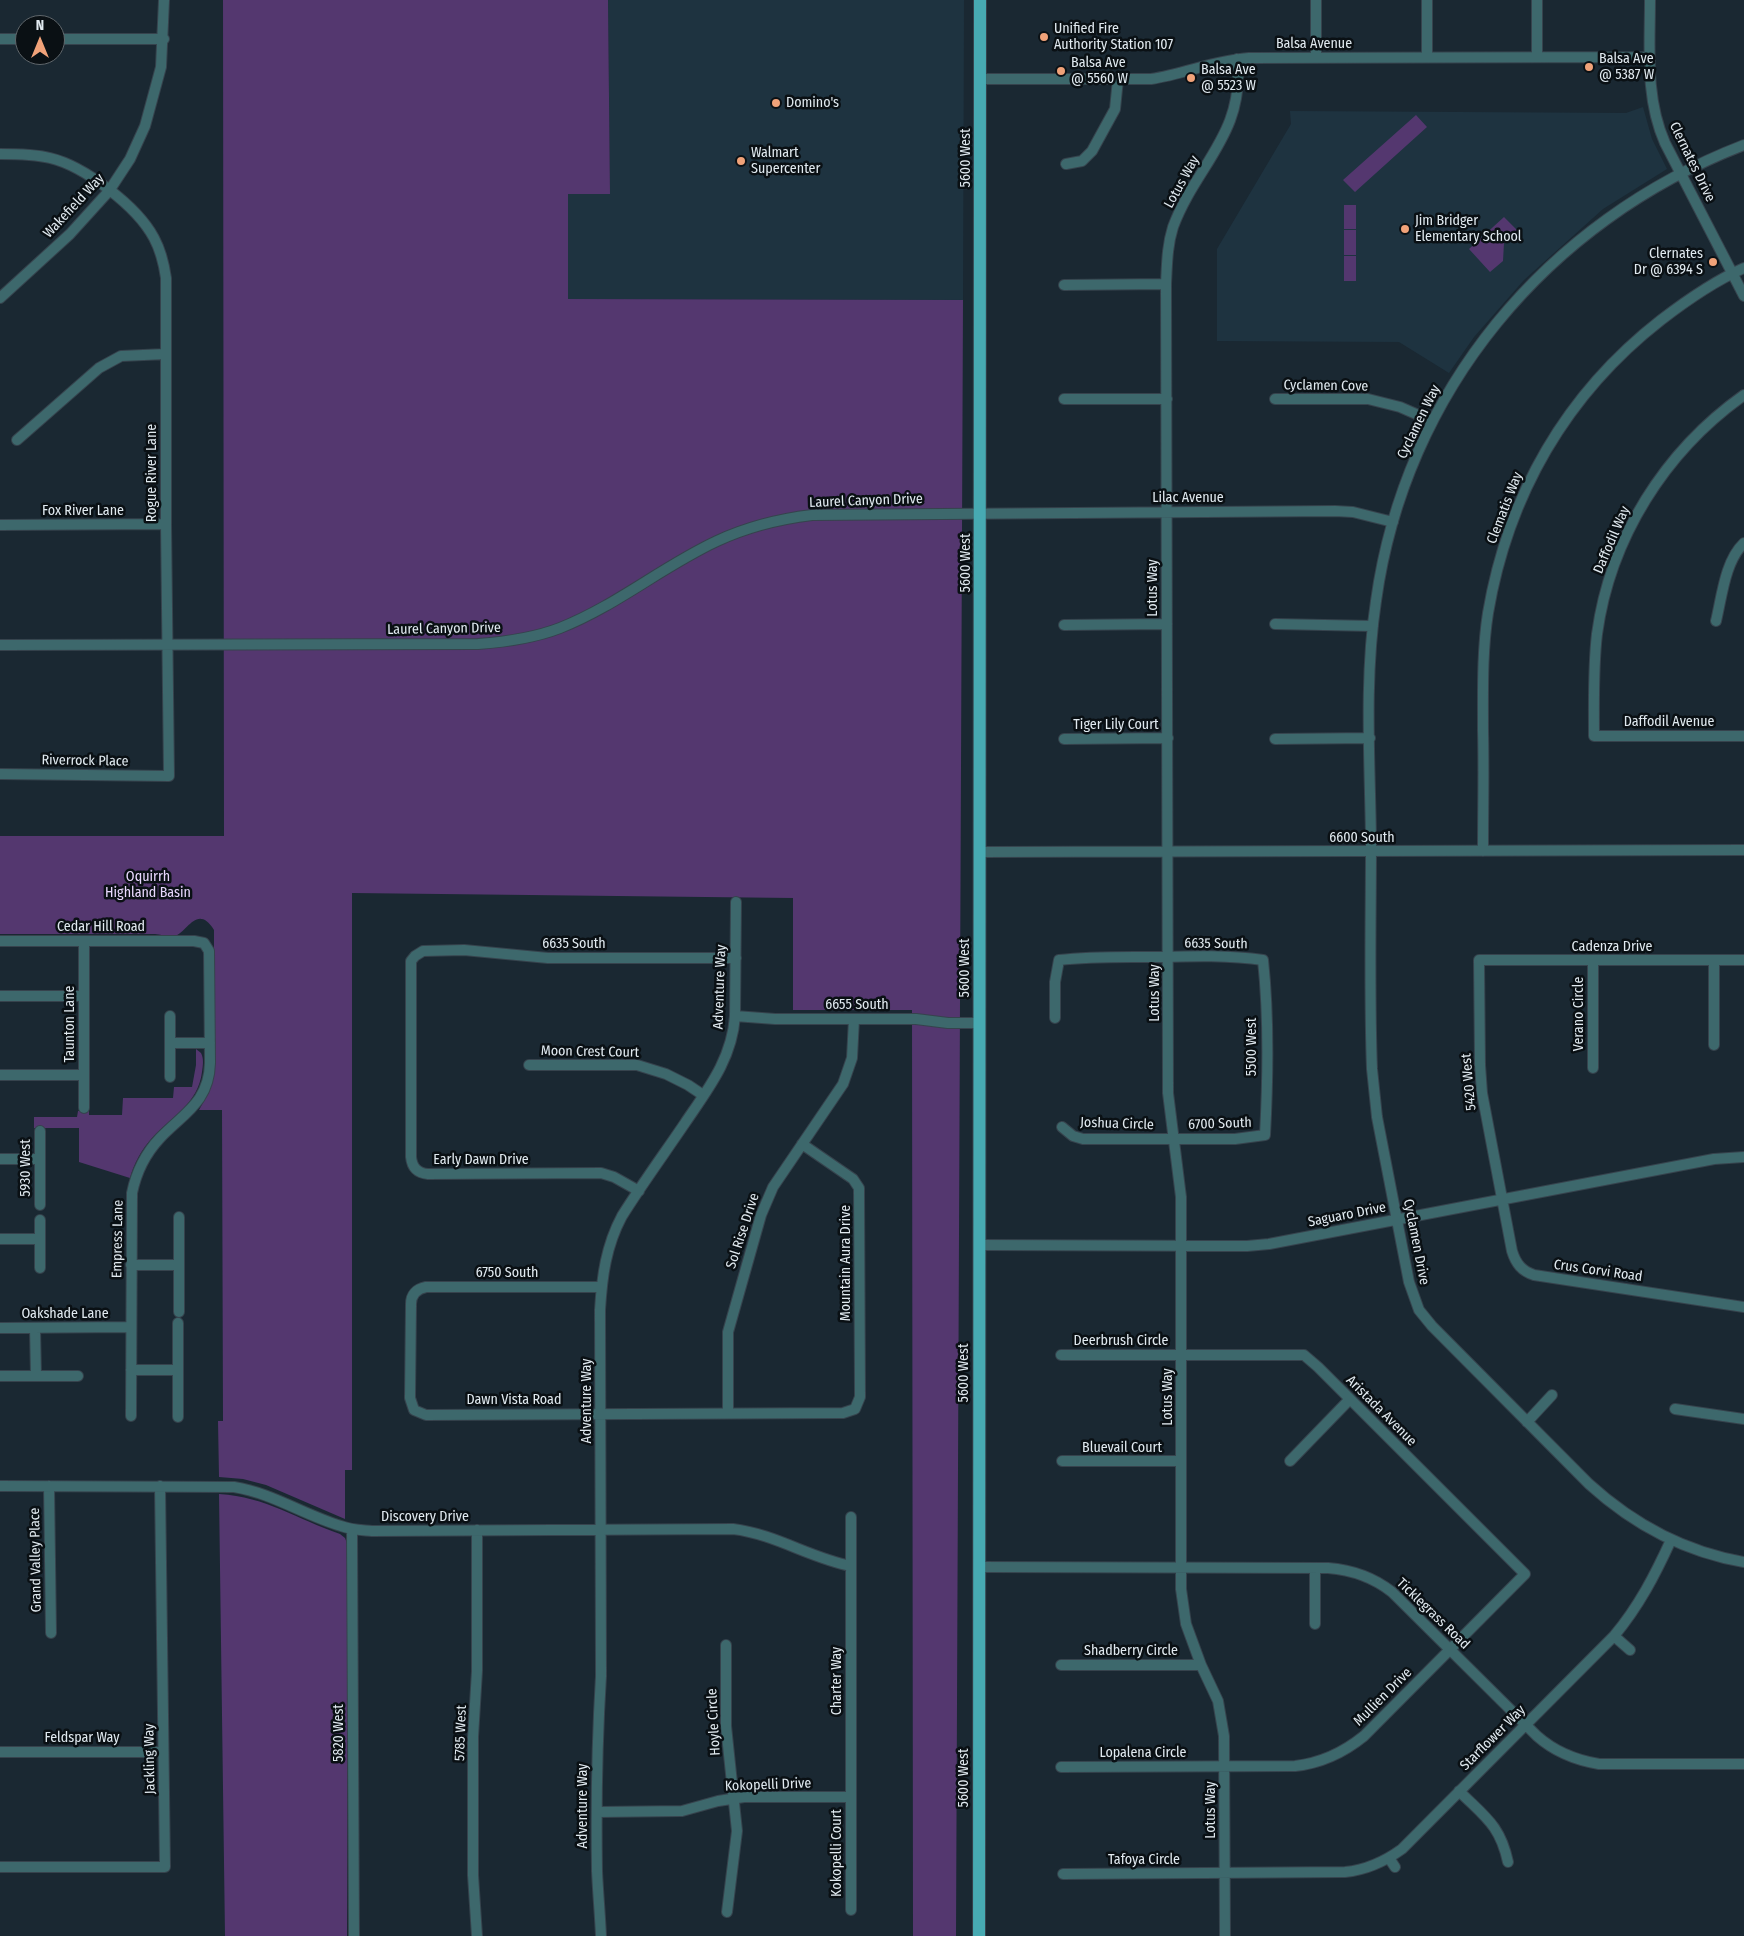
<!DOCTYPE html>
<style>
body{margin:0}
#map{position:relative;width:1744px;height:1936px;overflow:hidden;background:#1a2832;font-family:"Fira Sans Condensed",sans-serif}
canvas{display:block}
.north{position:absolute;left:15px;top:15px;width:50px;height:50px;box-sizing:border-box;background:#0a1014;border:1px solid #60676c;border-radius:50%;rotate:0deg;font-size:14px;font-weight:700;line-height:20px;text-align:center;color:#e1eaf0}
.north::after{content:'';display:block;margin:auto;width:18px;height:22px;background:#f0a279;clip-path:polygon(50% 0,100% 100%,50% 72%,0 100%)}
</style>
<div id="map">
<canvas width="1744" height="1936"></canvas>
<div class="north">N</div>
</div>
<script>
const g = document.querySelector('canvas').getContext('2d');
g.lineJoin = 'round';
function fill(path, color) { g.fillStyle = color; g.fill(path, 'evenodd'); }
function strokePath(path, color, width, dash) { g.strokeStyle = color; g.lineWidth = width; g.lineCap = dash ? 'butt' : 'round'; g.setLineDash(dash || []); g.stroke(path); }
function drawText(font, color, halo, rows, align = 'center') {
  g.font = font + ' "Fira Sans Condensed",sans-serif'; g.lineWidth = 5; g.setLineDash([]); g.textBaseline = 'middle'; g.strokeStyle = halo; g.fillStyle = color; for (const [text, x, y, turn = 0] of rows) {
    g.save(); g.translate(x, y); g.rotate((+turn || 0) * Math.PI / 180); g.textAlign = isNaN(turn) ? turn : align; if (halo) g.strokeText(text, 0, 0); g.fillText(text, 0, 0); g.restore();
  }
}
const built = new Path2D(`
 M608,0H964L963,300L568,299V194L610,193Z
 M1643,107L1652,139L1667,169L1603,209L1524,280L1474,337L1449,373L1399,342L1217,341V249L1291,124L1290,111L1626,113Z`);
const green = new Path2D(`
 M223,0H608L610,194H568V299L963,300L956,1936H913L912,1010H793V898L352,893V1470H345V1519L266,1485L243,1479L219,1477L218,1421H223L222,1110H199L209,1092L214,1072V930C197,903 187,933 175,936C169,938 161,934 155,934H0V836H224Z
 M1416,115L1427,127L1355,192L1343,180Z
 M1344,205H1356V229H1344Z
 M1504,217L1517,230L1504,243L1503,261L1490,272L1469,249Z
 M1344,230H1356V255H1344Z
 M1344,256H1356V281H1344Z
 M196,1049L201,1053C204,1059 203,1065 202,1072C198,1104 172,1116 152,1138C142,1149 134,1163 130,1178L79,1162V1128H34V1117H77L78,1111H89V1115H122L123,1098H173L174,1087H192L196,1065Z
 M219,1494C267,1497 296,1519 340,1534L345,1538L348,1546L347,1936H225Z`);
const minor = new Path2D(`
 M1316,0V58
 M1427,0V57
 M1650,0C1650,48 1645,98 1665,143L1744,296
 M0,39H25
 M55,39H164
 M1537,57V0
 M981,79H1151C1185,74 1215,60 1249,58L1650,57
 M1744,145C1547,221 1405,391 1376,601C1364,680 1370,761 1371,841C1371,917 1369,993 1372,1069L1377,1117L1409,1282L1419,1310L1432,1326L1589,1484C1633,1524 1685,1552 1744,1562
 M0,154C16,154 34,154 50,158C84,166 137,206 154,238C161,251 164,264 166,278V524L169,776L0,774
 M1066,164L1082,161L1092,151L1115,109L1118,79
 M1064,285L1166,284
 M0,298L70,234L109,191L130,159L145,126L161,67L164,0
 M1744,395C1665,451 1610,538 1597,634C1593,668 1594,702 1594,736H1744
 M1064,399H1167
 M1275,399H1368L1400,407L1432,421
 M17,440L99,368L121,356L166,354
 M0,525L166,524
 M1716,621C1722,596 1725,561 1744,543
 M1275,624L1373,626
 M1064,625L1167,624
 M0,645L478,644C506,642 534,638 560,628C616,606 663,566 717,541C747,527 779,519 812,515L1335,511L1353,512L1393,522
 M1064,739L1168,738
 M1275,739L1370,738
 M1483,851C1483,810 1484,770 1483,730C1483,691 1482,651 1488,613C1508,495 1566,394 1661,320C1687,300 1714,281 1744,268
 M980,852L1744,850
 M0,941H194L204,943L209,951L210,1063C209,1102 184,1113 160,1138C145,1154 136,1173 132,1193L131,1416
 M1593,960V1068
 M1744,960H1479L1480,1065L1482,1093L1512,1251C1516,1264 1522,1271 1534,1275L1744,1307
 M0,996H84
 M170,1016V1077
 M735,1016L775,1019H916L948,1023H980
 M1055,1018V982L1059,960C1092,956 1126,957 1159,957C1194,956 1229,955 1263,960C1269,1016 1268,1079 1265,1135L1235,1139H1083L1073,1136L1062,1127
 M170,1043H210
 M1714,1045V960
 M529,1065H637L666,1074L688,1085L703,1095
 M0,1075H84
 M84,1108V941
 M40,1131V1205
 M0,1159H40
 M639,1191L614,1177L601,1173L428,1174C417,1173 412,1167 411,1157V961L415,956L423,951L464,950L548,958H736
 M179,1217V1312
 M40,1220V1268
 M0,1239H40
 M980,1245L1247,1246L1269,1244L1714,1159L1744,1157
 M131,1265H179
 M601,1287H426C416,1289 411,1295 411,1304L410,1398L414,1410L426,1415L843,1413L855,1409L860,1397L859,1188L853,1179L802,1144
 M178,1323V1417
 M0,1328L131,1327
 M35,1328L36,1376
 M1061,1355H1304L1318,1367L1525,1574L1364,1736C1343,1753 1322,1763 1295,1766L1061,1767
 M131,1370H178
 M0,1376H78
 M1675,1409L1744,1419
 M728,1413V1332L761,1215L773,1187L843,1084L852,1058L854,1019
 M1527,1422L1552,1395
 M1062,1461H1181
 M1290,1461L1350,1399
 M0,1486L234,1487C272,1493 304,1515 341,1526C351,1530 362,1530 372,1531L733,1529C775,1534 810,1558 851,1566
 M49,1486L51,1633
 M352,1529L354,1936
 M979,1567L1328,1568C1353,1570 1373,1577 1392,1592L1537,1736C1555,1752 1575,1760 1599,1764H1744
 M1315,1624V1568
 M1614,1636L1630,1650
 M726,1645V1726L737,1831L727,1912
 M1061,1665H1201
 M0,1752H163
 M1459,1791C1485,1817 1500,1825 1508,1862
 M597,1812L682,1811L718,1801L744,1797H851
 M1389,1858L1395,1867
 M0,1867H165L160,1486
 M1063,1874L1345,1872C1367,1870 1384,1862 1402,1849L1614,1636C1639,1606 1655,1575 1671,1540
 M851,1910V1517
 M477,1936L473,1875V1737L477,1671V1530
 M601,1936C600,1914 598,1893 597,1871C596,1806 597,1741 601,1676L600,1310C602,1276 606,1246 622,1216C642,1184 664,1154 685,1123C708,1089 732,1059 735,1016L736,902
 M1225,1936L1224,1736L1218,1701L1201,1665L1186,1624L1181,1589V1197L1168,1093L1166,284C1167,265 1167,246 1173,227C1196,165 1246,133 1237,59`);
const major = new Path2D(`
 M979,1936L980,0`);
const markers = [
 [1044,37,5,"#f0a279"],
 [1589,67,5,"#f0a279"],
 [1061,71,5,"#f0a279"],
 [1191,78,5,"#f0a279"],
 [776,103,5,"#f0a279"],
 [741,161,5,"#f0a279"],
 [1405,229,5,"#f0a279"],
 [1713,262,5,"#f0a279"]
];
const poiNames = [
 ["Unified Fire",1054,29],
 ["Authority Station 107",1054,45],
 ["Balsa Ave",1599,59],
 ["@ 5387 W",1599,75],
 ["Balsa Ave",1071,63],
 ["@ 5560 W",1071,79],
 ["Balsa Ave",1201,70],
 ["@ 5523 W",1201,86],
 ["Domino's",786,103],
 ["Walmart",751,153],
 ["Supercenter",751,169],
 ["Jim Bridger",1415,221],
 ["Elementary School",1415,237],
 ["Clernates",1703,254,"right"],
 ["Dr @ 6394 S",1703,270,"right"]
];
const streetNames = [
 ["Balsa Avenue",1314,44],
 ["5600 West",966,158,-90],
 ["Clernates Drive",1692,162,64],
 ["Lotus Way",1182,182,-61],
 ["Wakefield Way",74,206,-47],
 ["Cyclamen Cove",1326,386,1],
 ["Cyclamen Way",1419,422,-64],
 ["Rogue River Lane",152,473,-90],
 ["Lilac Avenue",1188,498],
 ["Laurel Canyon Drive",866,501,-2],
 ["Clematis Way",1505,508,-69],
 ["Fox River Lane",83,511],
 ["Daffodil Way",1612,540,-67],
 ["5600 West",966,563,-90],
 ["Lotus Way",1153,588,-90],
 ["Laurel Canyon Drive",444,629,-1],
 ["Daffodil Avenue",1669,722],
 ["Tiger Lily Court",1116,725],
 ["Riverrock Place",85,761,1],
 ["6600 South",1362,838],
 ["Cedar Hill Road",101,927],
 ["6635 South",574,944],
 ["6635 South",1216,944,1],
 ["Cadenza Drive",1612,947],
 ["5600 West",965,968,-90],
 ["Adventure Way",720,987,-88],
 ["Lotus Way",1155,993,-90],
 ["6655 South",857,1005],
 ["Verano Circle",1579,1014,-90],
 ["Taunton Lane",70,1024,-90],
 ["5500 West",1252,1047,-90],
 ["Moon Crest Court",590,1052,1],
 ["5420 West",1469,1082,-95],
 ["Joshua Circle",1117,1124,2],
 ["6700 South",1220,1124,-2],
 ["Early Dawn Drive",481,1160],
 ["5930 West",26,1168,-90],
 ["Saguaro Drive",1347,1215,-11],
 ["Sol Rise Drive",743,1231,-72],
 ["Empress Lane",118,1239,-89],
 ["Cyclamen Drive",1416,1242,79],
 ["Mountain Aura Drive",846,1263,-90],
 ["Crus Corvi Road",1598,1271,8],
 ["6750 South",507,1273],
 ["Oakshade Lane",65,1314],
 ["Deerbrush Circle",1121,1341],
 ["5600 West",964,1373,-90],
 ["Lotus Way",1168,1397,-90],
 ["Dawn Vista Road",514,1400],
 ["Adventure Way",587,1401,-90],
 ["Aristada Avenue",1381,1411,45],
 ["Bluevail Court",1122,1448],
 ["Discovery Drive",425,1517],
 ["Grand Valley Place",36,1560,-91],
 ["Ticklegrass Road",1433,1614,44],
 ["Shadberry Circle",1131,1651],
 ["Charter Way",837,1681,-90],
 ["Mullien Drive",1383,1697,-45],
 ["Hoyle Circle",714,1722,-93],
 ["5820 West",339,1733,-90],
 ["5785 West",461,1733,-88],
 ["Feldspar Way",82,1738],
 ["Starflower Way",1493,1738,-45],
 ["Lopalena Circle",1143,1753],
 ["Jackling Way",150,1759,-91],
 ["5600 West",964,1778,-90],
 ["Kokopelli Drive",768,1785,-2],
 ["Adventure Way",583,1806,-90],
 ["Lotus Way",1211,1810,-90],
 ["Kokopelli Court",837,1853,-90],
 ["Tafoya Circle",1144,1860]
];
const parkNames = [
 ["Oquirrh",148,877],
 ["Highland Basin",148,893]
];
fill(built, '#1e3340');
fill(green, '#54376f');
strokePath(minor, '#36434d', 12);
strokePath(major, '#36434d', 14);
strokePath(minor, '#3d686c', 10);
strokePath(major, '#47aab2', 12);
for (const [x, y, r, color] of markers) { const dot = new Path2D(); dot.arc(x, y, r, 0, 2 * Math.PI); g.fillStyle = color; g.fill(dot); strokePath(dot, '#0a1014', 2); }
drawText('14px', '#e1eaf0', '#0a1014', poiNames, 'left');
drawText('14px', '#e1eaf0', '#0a1014', streetNames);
drawText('14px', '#e9d8fe', '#0a1014', parkNames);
</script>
